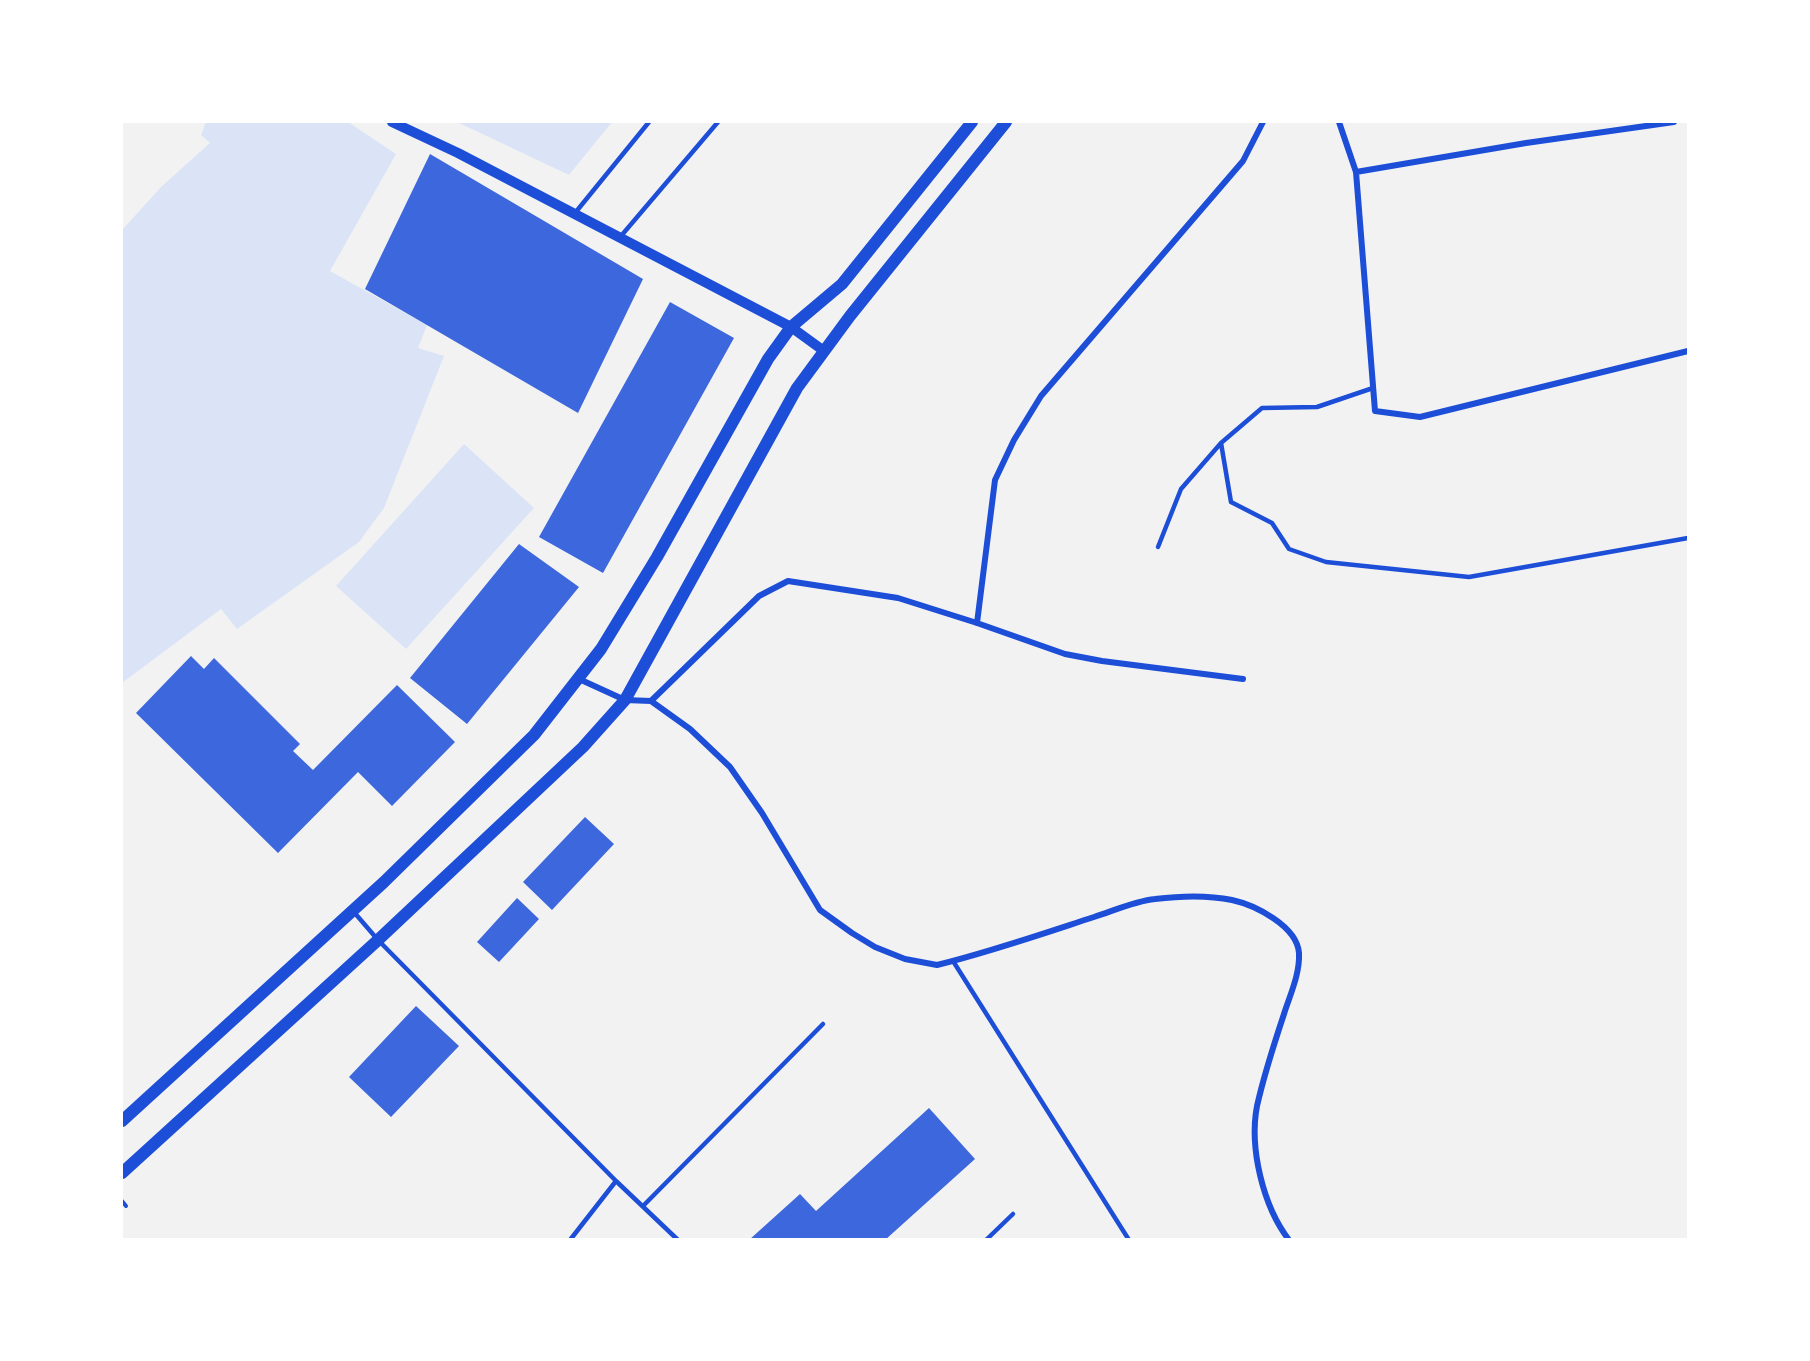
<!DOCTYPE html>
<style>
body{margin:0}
#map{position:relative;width:1810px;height:1361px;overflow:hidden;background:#f2f2f2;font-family:Arial,sans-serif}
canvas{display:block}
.frame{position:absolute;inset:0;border:123px solid #fff;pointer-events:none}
</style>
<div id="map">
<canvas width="1810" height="1361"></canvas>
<div class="frame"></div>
</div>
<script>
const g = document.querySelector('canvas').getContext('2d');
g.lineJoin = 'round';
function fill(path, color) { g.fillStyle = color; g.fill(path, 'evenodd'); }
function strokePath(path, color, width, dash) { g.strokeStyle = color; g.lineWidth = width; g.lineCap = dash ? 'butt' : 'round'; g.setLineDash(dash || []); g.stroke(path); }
const green = new Path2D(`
 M206,122H348L396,154L330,271L427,325L418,348L444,356L384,508L359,542L237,629L221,609L122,683V230L162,186L210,143L201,135Z
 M457,122H612L569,175Z
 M464,444L534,508L406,649L336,586Z`);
const building = new Path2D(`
 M430,154L643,279L578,413L365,289Z
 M670,302L734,338L603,573L539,537Z
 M519,544L579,587L467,724L410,678Z
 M191,656L204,669L214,658L300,744L293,751L313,770L397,685L455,742L392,806L358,772L278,853L136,713Z
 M585,817L614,844L552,910L523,882Z
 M517,898L539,919L499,962L477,942Z
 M416,1006L459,1046L391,1117L349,1077Z
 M929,1108L975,1159L885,1240H749L800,1194L816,1211Z`);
const path = new Path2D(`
 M122,1201L126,1206`);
const service = new Path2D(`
 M575,213L649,122
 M621,236L718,122
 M1221,443L1231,502L1272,523L1289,549L1326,562L1469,577L1688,538
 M1158,547L1181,489L1221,443L1262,408L1317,407L1373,388
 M353,911L378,940L616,1181L678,1240
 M953,961L1129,1240
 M643,1206L823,1024
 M570,1240L616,1181
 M986,1240L1013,1214`);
const minor = new Path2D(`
 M1339,122L1356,172L1375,411L1420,417L1688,351
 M1356,172L1526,143L1674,122
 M977,623L995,480L1014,440L1041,396L1243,161L1263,122
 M579,679L625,700L651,701L759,596L788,581L898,598L977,623L1065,654L1102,661L1243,679
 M651,701L690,729L730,767L762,813L820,910L852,933L875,947L905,959L937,965C990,952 1042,934 1094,917C1113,911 1135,901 1155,899C1179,896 1208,895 1232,900C1255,905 1297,926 1299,953C1300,974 1290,995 1284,1014C1274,1044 1264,1075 1257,1106C1249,1148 1263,1206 1289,1240`);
const tertiary = new Path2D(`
 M392,122L458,153L791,327L824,351`);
const secondary = new Path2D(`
 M122,1121L384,882L534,735L601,649L657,557L768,359L791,327L842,284L972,122
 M122,1173L378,940L583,747L625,700L797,388L850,316L1006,122`);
fill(green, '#dbe4f7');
fill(building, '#3d67dc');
strokePath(path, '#1d4ed8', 4);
strokePath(service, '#1d4ed8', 4.5);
strokePath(minor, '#1d4ed8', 6);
strokePath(tertiary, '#1d4ed8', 10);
strokePath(secondary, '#1d4ed8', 12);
</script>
